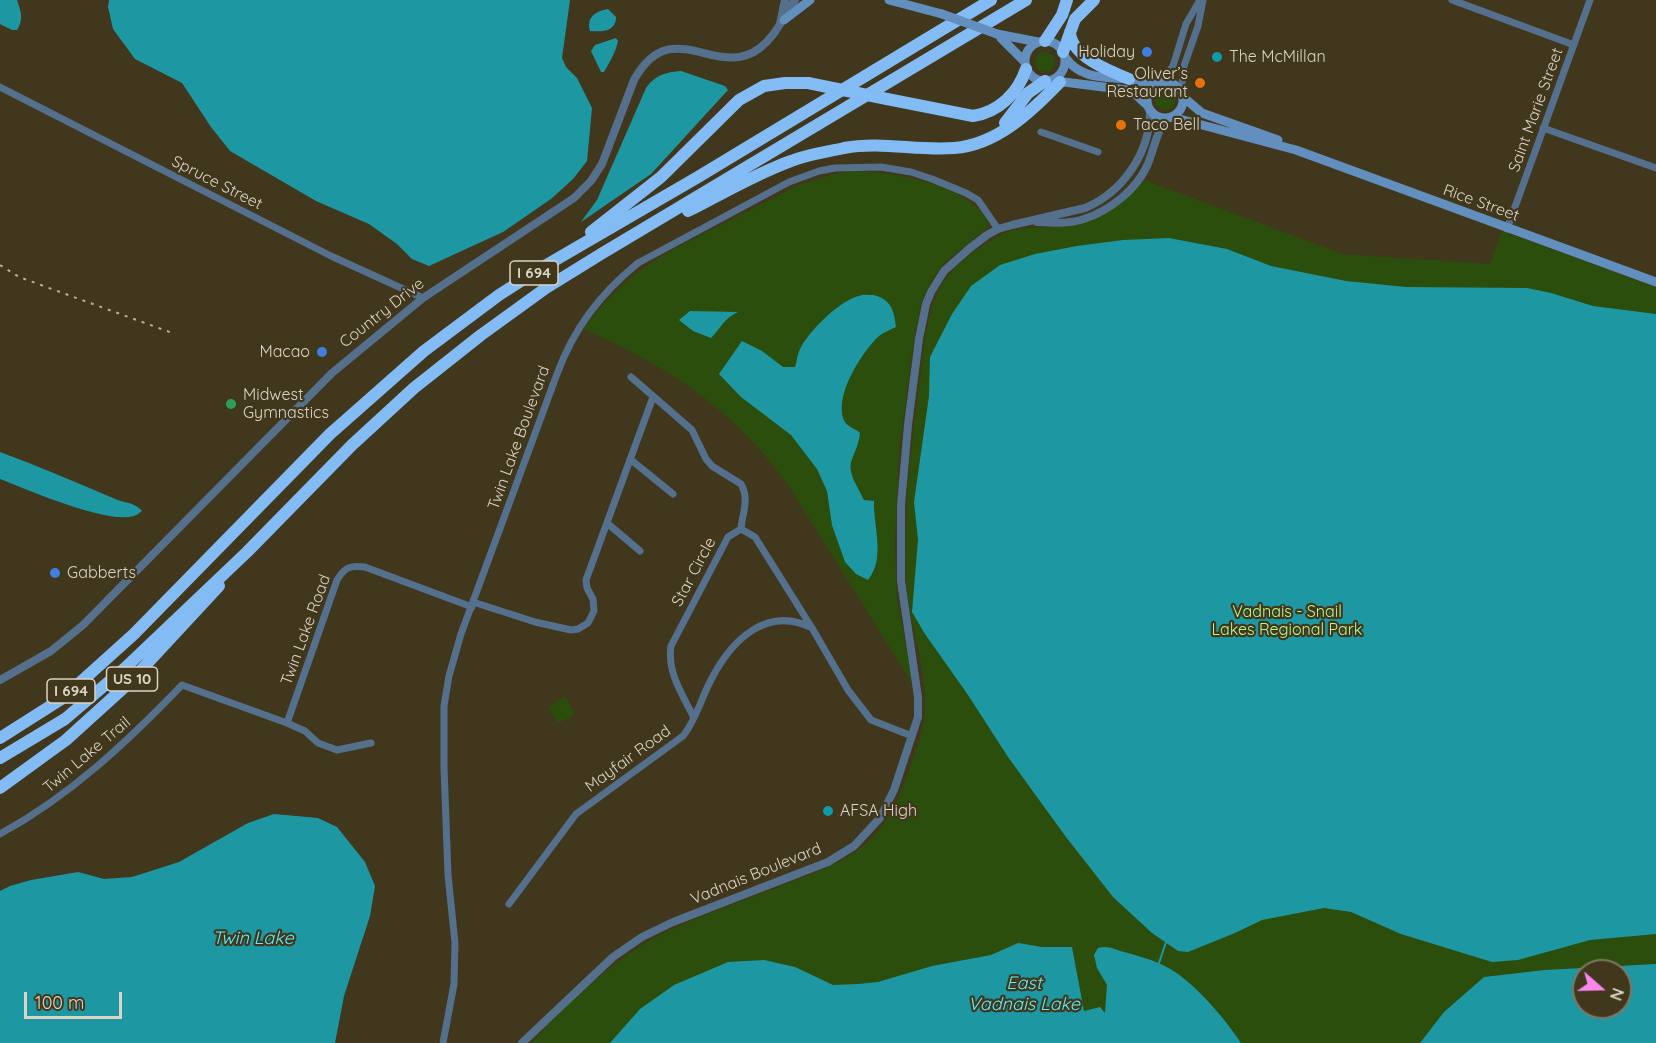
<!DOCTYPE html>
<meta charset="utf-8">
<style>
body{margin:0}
#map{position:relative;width:1656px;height:1043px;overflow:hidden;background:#41371d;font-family:Quicksand,sans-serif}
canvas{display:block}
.north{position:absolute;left:1572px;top:959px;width:60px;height:60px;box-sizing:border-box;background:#41371d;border:2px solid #7f7660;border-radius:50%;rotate:110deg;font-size:16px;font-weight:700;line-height:24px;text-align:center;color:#dbd4c5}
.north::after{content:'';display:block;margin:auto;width:21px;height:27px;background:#f888ea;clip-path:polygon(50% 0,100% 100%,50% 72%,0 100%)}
.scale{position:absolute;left:24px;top:992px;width:98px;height:27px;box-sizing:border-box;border:3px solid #dbd4c5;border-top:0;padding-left:8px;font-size:18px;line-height:21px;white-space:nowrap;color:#dbd4c5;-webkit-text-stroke:4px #41371d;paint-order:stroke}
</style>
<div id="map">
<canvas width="1656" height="1043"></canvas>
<div class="north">N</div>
<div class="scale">100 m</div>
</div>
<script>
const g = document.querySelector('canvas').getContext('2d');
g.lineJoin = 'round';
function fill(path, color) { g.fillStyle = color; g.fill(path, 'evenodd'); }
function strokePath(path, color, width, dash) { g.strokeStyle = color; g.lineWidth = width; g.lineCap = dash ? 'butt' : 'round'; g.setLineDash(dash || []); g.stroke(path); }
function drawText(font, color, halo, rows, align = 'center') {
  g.font = font + ' Quicksand,sans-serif'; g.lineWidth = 4.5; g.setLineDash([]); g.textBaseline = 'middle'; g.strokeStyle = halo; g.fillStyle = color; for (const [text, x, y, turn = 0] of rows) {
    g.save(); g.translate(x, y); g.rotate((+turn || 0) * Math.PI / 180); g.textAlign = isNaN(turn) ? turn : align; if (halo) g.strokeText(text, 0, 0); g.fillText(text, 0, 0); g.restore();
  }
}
const green = new Path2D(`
 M1035 62a10 10 0 1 1 20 0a10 10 0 1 1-20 0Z
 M1155 100a10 10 0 1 1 20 0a10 10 0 1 1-20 0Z
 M853,171C890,171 975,185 989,225L985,230L945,262L933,278L921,303L914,339L899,452L895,542L897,598L913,685L790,488C735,410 670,367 583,329C607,296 634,272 668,252L799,185L834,174Z
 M1144,180L1343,254L1490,264L1502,231L1656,287V1043H531C564,1007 612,960 656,937C697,916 743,901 786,884C821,870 860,858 883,825C895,809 902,789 909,770C916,749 925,728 925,706C926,664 908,621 906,579C903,512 911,445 920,379C924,349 925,317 939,290C946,275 958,264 971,254C983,246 994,237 1007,232C1027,225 1047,229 1068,226C1097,221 1126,203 1144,180ZM1584,971H1620V1007H1584Z
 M565,696L575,715L558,723L549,708Z`);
const water = new Path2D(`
 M0,0H17C21,12 24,19 17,30H12L0,24Z
 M109,0H570L562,58L566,67L577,78L592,108L587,161L573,179L551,199L503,232L429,266L412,259L397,244L369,224L316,201L230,151L211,127L182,83L135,59L113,29L108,7Z
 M608,9L616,17C616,32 602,32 590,31C586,17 596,11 608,9Z
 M616,38L618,41C616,51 610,62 604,72H601L591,51L595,45Z
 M681,71L725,86L728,90L651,174L581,222L597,200L646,88C655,75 666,72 681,71Z
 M1169,238L1227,249L1271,266L1346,281L1406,287L1527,288L1551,293L1593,306L1656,314V934L1590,940L1518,960L1492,962L1401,934L1351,912L1324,908L1262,920L1235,933L1188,952L1178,951L1152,933L1113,897L1066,837L1008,757L968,695L925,634L912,612L918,540L914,502L929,396L930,357L952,314L971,286L1000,265L1035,254L1077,246L1123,240Z
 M873,295C891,299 894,310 896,327C890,330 884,332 879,336C862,352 832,398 845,422C848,427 856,429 860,433C858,447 855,450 851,462C848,474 859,489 864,500L874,501C873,526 886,558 868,580L856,574L845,562L832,525L827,491L817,469L791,435L741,397L719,374L742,341L762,351L783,367H795C797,361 797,355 800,349C808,332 840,300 859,296C863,294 869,295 873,295Z
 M690,311L738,312C724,318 721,328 711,338L693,331L679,320Z
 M0,452C38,466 75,482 113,498C123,503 135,502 142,511C139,513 137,515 134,516C105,524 29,490 0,479Z
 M274,814L318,818L337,827L365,862L375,886L370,916L344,996L335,1043H0V891L10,886L31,880L78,872L104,879L132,877L179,862L248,823Z
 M1018,943L1042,947H1072L1084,1011L1100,1007L1105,1013L1107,985L1097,968L1094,955L1098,948C1109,945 1113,949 1124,952C1142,957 1159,961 1175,972C1198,987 1226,1020 1241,1043H610L640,1009L674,985L728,962L764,960L795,967L833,985L858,984L878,982L932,966L991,955Z
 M1656,964V1043H1420L1444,1012L1484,977L1545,970ZM1584,971H1620V1007H1584Z`);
const stream = new Path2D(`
 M1159,963L1166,942`);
const minor = new Path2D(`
 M1452,0L1574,45
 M1161,82L1173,66L1186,24L1200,0
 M0,87L331,256L423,298
 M1181,92L1184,66L1198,26L1203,0
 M1543,128L1656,168
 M1041,132L1098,152
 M1507,229L1590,0
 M631,377L692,430L706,459L712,466L741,484C750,500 742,513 741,529
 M630,459L673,494
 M607,523L640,551
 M473,602L535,622L571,630L578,629L588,623L594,611L593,599L587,588L586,580L653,397
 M693,716C682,694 667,672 671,646L728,537L741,529L755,537L812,628
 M287,723L305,731L318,743L337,750L371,743
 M0,834C70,796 127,742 182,685L287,723L337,580C345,567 350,565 365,567L472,607
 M509,904L576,814L683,736C696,720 702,696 712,678C732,640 767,605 812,628L848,690L871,720L912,736
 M443,1043L454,984L455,943L448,875L444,767V706L449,676L461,634L557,374C574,328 600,294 638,263L789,182L819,171L835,168L881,167L911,172L932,179L966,193L978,200L998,229`);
const tertiary = new Path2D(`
 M780,24L785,0
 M1037,222C1053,223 1069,224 1084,219C1109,211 1136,190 1147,166C1154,150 1156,133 1166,118
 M0,680L51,651L83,625L332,373L423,298L574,198L591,181L602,164L634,80C672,12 716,81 760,48C777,35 783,16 795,0
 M522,1043L613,957L642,937L673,922L828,862L854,846L880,818L894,790L918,717V697L901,581V505L908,425L919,339L926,304L931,292L944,271L970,248L987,235L998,229L1012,225L1085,208C1123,192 1150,153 1150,111`);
const secondary = new Path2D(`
 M889,0L942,14
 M784,20L810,0
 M997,34L1038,42
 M1001,38L1025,62
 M1025 61a20 20 0 1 1 40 0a20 20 0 1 1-40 0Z
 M1065,57C1080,79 1103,77 1126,79C1136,80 1146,83 1155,85
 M1056,81L1127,90L1135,94L1148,106
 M1147 100a18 18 0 1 1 36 0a18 18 0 1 1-36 0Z
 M1183,97L1202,113L1278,140
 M1172,117L1296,150L1656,282`);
const motorway = new Path2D(`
 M1070,32C1071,56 1109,71 1129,79
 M1045,41L1062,15L1067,0
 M1063,52L1075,19L1094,0
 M887,99L973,116C999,112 1018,93 1026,69
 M1005,123L1028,93L1045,81
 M688,211C722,194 755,174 791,161C808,154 827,152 844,148C881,141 917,151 954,148C997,145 1032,111 1060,82
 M591,232L661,177L739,100L764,86L785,83H808
 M0,738L63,698L134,634L330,434L424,351L499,295L538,270L698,177L991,0
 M0,758L65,719L125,668L247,552L352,445L414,388L481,335L546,288L601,254L1026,0
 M0,788L66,740L130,682L219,586`);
const rail = new Path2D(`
 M0,265L19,277L175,334`);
const secondaryBridge = new Path2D(`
 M942,14L997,34`);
const motorwayBridge = new Path2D(`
 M808,83L887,99`);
const markers = [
 [1147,52,6,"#3f7fe0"],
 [1217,57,6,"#0f9aa8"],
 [1200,83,6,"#e8710a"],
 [1121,125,6,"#e8710a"],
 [322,352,6,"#3f7fe0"],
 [231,404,6,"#2e9e5b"],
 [55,573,6,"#3f7fe0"],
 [828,811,6,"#0f9aa8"]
];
const shields = [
 [534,273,48],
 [132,679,51],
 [71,691,48]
];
const shieldNames = [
 ["I 694",534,273],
 ["US 10",132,679],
 ["I 694",71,691]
];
const poiNames = [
 ["Holiday",1135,52,"right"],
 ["The McMillan",1229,57],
 ["Oliver’s",1188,74,"right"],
 ["Restaurant",1188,92,"right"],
 ["Taco Bell",1133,125],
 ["Macao",310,352,"right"],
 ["Midwest",243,395],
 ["Gymnastics",243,413],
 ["Gabberts",67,573],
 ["AFSA High",840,811]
];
const streetNames = [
 ["Saint Marie Street",1536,110,-70],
 ["Spruce Street",217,183,27],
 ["Rice Street",1481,203,20],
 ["Country Drive",382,313,-38],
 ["Twin Lake Boulevard",519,438,-70],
 ["Star Circle",694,572,-62],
 ["Twin Lake Road",306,630,-70],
 ["Twin Lake Trail",87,755,-40],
 ["Mayfair Road",628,759,-36],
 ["Vadnais Boulevard",756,874,-22]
];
const parkNames = [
 ["Vadnais - Snail",1287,612],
 ["Lakes Regional Park",1287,630]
];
const waterNames = [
 ["Twin Lake",253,939],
 ["East",1024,984],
 ["Vadnais Lake",1024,1005]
];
fill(green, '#2b4e0c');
fill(water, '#1d98a3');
strokePath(stream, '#1d98a3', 2);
strokePath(minor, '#54708d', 7);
strokePath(tertiary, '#54708d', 8);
strokePath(secondary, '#628fbd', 9);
strokePath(motorway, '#83bbf4', 12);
strokePath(rail, '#b8b09e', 2, [3, 6]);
strokePath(secondaryBridge, '#628fbd', 9);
strokePath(motorwayBridge, '#83bbf4', 12);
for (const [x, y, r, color] of markers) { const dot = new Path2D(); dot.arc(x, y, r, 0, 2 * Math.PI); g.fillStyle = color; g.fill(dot); strokePath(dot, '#41371d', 2); }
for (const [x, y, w] of shields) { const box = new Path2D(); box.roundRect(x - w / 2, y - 12, w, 24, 4.5); g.fillStyle = '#41371d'; g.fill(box); strokePath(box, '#dbd4c5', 1.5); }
drawText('bold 15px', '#dbd4c5', null, shieldNames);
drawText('16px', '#dbd4c5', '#41371d', poiNames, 'left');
drawText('16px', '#dbd4c5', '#41371d', streetNames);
drawText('16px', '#b7f98c', '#41371d', parkNames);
drawText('italic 18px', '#5deefd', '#41371d', waterNames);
</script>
